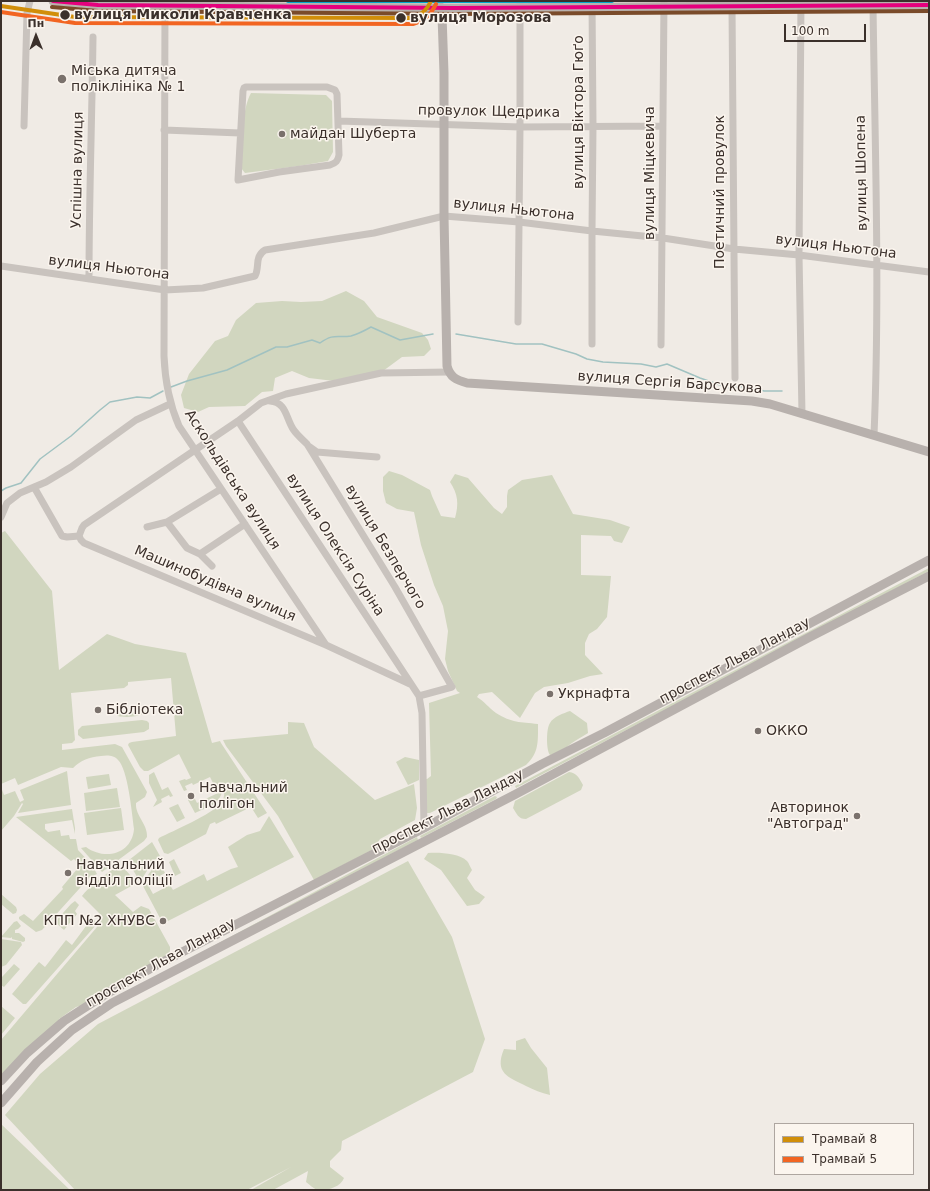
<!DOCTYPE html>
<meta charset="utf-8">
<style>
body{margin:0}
#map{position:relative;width:930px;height:1191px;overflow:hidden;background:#f0ebe5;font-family:"DejaVu Sans",sans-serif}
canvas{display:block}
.frame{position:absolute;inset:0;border:2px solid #3b302b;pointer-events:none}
.legend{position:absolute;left:774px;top:1123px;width:140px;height:52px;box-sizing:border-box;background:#fbf5ee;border:1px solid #aea6a0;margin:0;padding:5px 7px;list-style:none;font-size:12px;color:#3b302b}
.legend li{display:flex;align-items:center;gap:8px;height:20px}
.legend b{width:20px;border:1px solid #aea6a0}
.north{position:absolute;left:16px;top:16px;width:40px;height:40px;-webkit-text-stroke:3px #fbf5ee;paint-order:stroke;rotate:359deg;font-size:11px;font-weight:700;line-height:16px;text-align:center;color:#3b302b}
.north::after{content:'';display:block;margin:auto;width:14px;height:18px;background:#3b302b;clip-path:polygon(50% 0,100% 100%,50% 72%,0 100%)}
.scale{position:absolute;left:784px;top:24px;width:82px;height:18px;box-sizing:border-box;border:2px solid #3b302b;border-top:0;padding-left:5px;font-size:12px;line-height:14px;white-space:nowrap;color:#3b302b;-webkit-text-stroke:3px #fbf5ee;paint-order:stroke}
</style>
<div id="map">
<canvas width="930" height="1191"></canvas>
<div class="frame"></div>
<ul class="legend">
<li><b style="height:5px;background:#d18e09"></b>Трамвай 8</li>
<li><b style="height:5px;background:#f26522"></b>Трамвай 5</li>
</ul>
<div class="north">Пн</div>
<div class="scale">100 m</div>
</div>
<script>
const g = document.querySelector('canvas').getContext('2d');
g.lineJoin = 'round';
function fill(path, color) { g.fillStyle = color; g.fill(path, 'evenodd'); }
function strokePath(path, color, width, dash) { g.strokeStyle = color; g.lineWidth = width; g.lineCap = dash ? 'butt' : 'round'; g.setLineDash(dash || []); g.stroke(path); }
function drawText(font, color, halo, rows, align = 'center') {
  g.font = font + ' "DejaVu Sans",sans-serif'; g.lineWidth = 3; g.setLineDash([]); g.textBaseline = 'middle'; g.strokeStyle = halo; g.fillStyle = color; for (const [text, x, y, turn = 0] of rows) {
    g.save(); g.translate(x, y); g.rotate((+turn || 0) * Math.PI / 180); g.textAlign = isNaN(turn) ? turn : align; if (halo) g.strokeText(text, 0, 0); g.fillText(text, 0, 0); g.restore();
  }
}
const green = new Path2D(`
 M251,93L326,95L332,101L333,152L328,161L299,166L245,173L241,168C242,147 241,111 251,93Z
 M346,291L364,301L377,317L422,333L428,340L431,349L424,356L402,357L383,371L334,381L309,378L292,371L275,378L273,391L262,392L245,406L209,407L198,412L184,408L181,395L189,374L215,341L228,336L236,320L256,303L282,301L301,302L322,301Z
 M389,471L402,475L430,490L432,496L441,516L455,518C459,504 458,494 450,482L455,474L468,478L494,508L502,514L507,507V496L508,490L522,480L552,475L573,514L610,520L630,527L622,543L614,541L611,536L581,535V575L611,576L607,617L597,629L589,634L585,643V655L603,674L590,676L568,683L544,687L535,693L520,718L492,692L479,694L477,697C484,701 489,708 496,713C512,723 520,722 538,724C538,742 539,753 526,765L430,813H427L424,810L423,779H427L431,776L429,703L460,693L457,691L448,671L445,659L448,631L443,606L434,585L421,545L414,512L397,509L386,503L383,491V477Z
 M5,531L52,591L59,670L107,634L135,644L186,653L212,743L220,741L221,743L267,813L258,818L251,807L216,824L215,822L210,824L206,834L168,854L164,853L158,840L159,838C173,831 212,814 220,804C223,800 225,796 224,792H222C218,806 207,807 195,813L188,800L194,797L197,803L218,793L210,777L193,785L192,783L185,786L187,790L184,791L179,781L185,779L186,780L191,778L179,754L148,771H144L140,767L128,745L129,743L132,742L176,736L171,678L128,682V685L124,688L71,693L75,740L72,743L62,744V750L115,744L122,747L147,792L145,797L136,803C135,816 148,824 147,837L144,841L102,872L81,848L86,847C105,861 132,854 134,829C132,814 128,769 118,760C114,755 107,755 101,756C89,757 81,760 73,768L61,767L18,785L15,778L1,784V533Z
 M929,568V571L516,788L515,786Z
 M147,711C141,717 126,718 118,716L115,713Z
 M570,711L587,723L588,733C584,736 579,738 575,741C567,746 559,755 550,755C546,751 546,728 550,723C553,717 564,713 570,711Z
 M142,720L147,721L149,723V729L144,732L83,739L78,735V730L82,726Z
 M288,722L304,723L314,747L375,800L414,784L417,808L415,820L380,839L374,849L314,880L278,816L226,746L223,740L288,734Z
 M405,757L419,760V780L408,785L396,762Z
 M67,771L71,805L18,813L23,804L22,803L14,816L1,831V787L4,795L15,791L20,802L24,800L20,790Z
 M154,772L162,790L168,787L173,796L170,797L169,795L161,799L162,802L153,807L157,800L149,783V775Z
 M569,772C577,773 579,778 583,785L581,790L526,819C518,819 517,814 513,808L515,801Z
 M109,774L111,785L88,789L86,777Z
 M117,788L120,807L86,811L84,793Z
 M495,796L497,797L496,799L421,838L420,836Z
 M178,804L185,818L177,822L169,808Z
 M121,808L124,830L87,835L84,813Z
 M72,809L75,828V834L72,820L45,824V829L48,832L60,830L61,836L69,835L70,839H76L78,850L92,865L97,874L89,878L42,930L36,932L19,919V917L24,914L33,921L63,889L62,887L78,868L77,866L79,864L74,859L71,861L16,817Z
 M269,816L294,857L166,922L165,918L161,920L143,886C146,878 151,866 161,865L165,873L147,883L153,894L170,885L173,890L204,874L207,881L231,869L238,867L228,847L247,835L260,831Z
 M417,837L418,840L187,960Z
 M152,842L160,856L153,861L140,882L129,863V860Z
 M428,853C438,852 459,853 467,861C469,863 470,867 472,870L467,878L475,890L485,897L479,904L467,906L441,870L424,859Z
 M174,859L181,873L175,876L169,862Z
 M408,861L452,937L485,1039L473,1072L342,1141L341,1150L330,1161V1167L344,1178C341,1187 327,1191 317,1190C313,1188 310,1185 306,1182L308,1171L273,1190H251L291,1167L247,1190H75L5,1115L40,1074L98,1024Z
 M118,867C127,868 131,876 135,884L115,895L133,912L141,906L149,909L170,947V950L169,955L84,1005L76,1007L59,1019L58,1024L1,1079V1040L97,927L96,925L26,1004H23L12,994L39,962L45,967L66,940L72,945L92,918L97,923L103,917L82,896C88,888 109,870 118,867Z
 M1,894L16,907L17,910L16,913L13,914L1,904Z
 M75,901L79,905L75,911L77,914L64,930L55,922L71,904Z
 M17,921L21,926L18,929L15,930V933H19L25,938V941L23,942L12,939V937L11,938L1,937L14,922Z
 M1,939L21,942L22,945L6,965L1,967Z
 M14,964L20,969L4,987L1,985V976L2,977Z
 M1,1006L15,1018L1,1035Z
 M525,1038L531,1048L547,1068L550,1095C541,1093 534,1090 526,1086C508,1077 494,1073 504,1049L516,1050V1041Z
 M1,1124L70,1190H1Z`);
const stream = new Path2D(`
 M456,334L516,344H542L576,354L587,359L603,362L641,364L656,367L667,364L700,378L729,388L748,386L764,391H782
 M171,387L187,381L227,370L276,347H287L312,340L320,343C334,333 337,338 351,336C358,334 364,331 371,327L400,340L433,334
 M1,491L6,488L21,483L40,459L71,436L100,410L110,402L137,397L150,398L163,391`);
const minor = new Path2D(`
 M165,1L164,356C165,381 169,403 179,426L326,645
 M592,1L593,126L592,231V344
 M801,1L799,255L802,414
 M873,5C875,149 880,292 874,435
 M732,6L735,378
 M246,87H327L335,90L337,94L339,155C338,161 336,163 330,165L279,172L238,180L243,91L244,88Z
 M339,121L520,127L662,126
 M24,126L27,13L30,1
 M164,130L240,133
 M1,266L165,290L203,288L255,276C260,267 254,257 265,250L374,233L444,216L519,222L592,231L663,238L734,249L799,255L929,272
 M89,279C89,198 92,118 93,37
 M518,322L520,127V1
 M661,345L664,1
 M270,401C286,402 286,418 293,429C297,435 302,439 307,444L395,587L452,687L419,696
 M238,421L419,696L422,713L424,828
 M310,447L317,452L377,457
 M34,487L62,536L67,537L79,536
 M1,517L7,503L20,493L46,482L71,467L136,420L170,404
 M167,522L221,489
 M147,527L167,522L187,548L200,554L212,566
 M79,536L82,528L84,525L238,421L261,403L286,394L381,373L449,372
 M79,536L81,540L84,543L326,645L410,684
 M200,554L245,524`);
const major = new Path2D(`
 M53,1L98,5L288,7L454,8L929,5
 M438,1L442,15L444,73V216L447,366C450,377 456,380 467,383L752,401L770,404L929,452
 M1,1081L27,1053L64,1021L106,994L153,967L424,828L542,764L604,733L929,560
 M1,1103L37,1062L72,1030L112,1003L516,794L808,638L929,576`);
const bus1 = new Path2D(`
 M53,1L98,5L454,8L929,5`);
const bus2 = new Path2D(`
 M52,7L98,11L454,14L929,11`);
const bus3 = new Path2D(`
 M288,1H612`);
const tram1 = new Path2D(`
 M1,6L75,17L413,18C422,15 427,10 431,1`);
const tram2 = new Path2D(`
 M1,12L75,23L413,24C425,21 431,14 436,4`);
const markers = [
 [65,15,5.5,"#3b302b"],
 [401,18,5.5,"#3b302b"],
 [62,79,5,"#7a716c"],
 [282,134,4,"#7a716c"],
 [550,694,4,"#7a716c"],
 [98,710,4,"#7a716c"],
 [758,731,4,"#7a716c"],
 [191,796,4,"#7a716c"],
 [857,816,4,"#7a716c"],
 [68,873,4,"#7a716c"],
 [163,921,4,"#7a716c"]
];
const stopNames = [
 ["вулиця Миколи Кравченка",74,15],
 ["вулиця Морозова",410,18]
];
const poiNames = [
 ["Міська дитяча",71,71],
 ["поліклініка № 1",71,87],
 ["майдан Шуберта",290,134],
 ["Укрнафта",558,694],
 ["Бібліотека",106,710],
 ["ОККО",766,731],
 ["Навчальний",199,788],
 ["полігон",199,804],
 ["Авторинок",849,808,"right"],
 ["\"Автоград\"",849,824,"right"],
 ["Навчальний",76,865],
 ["відділ поліції",76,881],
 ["КПП №2 ХНУВС",155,921,"right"]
];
const streetNames = [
 ["провулок Щедрика",489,112,1],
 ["вулиця Віктора Гюґо",579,112,-90],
 ["Успішна вулиця",78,170,-89],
 ["вулиця Міцкевича",650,173,-90],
 ["вулиця Шопена",862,173,-91],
 ["Поетичний провулок",720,192,-90],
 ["вулиця Ньютона",514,210,6],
 ["вулиця Ньютона",836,247,7],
 ["вулиця Ньютона",109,268,7],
 ["вулиця Сергія Барсукова",670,383,4],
 ["Аскольдівська вулиця",232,480,57],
 ["вулиця Олексія Суріна",335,545,57],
 ["вулиця Безперчого",385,547,59],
 ["Машинобудівна вулиця",215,584,23],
 ["проспект Льва Ландау",735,661,-28],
 ["проспект Льва Ландау",448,812,-27],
 ["проспект Льва Ландау",161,963,-29]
];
fill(green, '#d1d6bf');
strokePath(stream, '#a1c2c1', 1.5);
strokePath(minor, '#c9c3be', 7);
strokePath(major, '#b8b1ad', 9);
strokePath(bus1, '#e5007d', 4);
strokePath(bus2, '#7a4b2a', 4);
strokePath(bus3, '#00a9ce', 4);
strokePath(tram1, '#d18e09', 4);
strokePath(tram2, '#f26522', 4);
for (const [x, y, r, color] of markers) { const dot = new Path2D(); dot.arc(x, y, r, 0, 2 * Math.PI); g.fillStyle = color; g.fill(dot); strokePath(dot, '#fbf5ee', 1.5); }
drawText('bold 14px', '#3b302b', '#fbf5ee', stopNames, 'left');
drawText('14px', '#3b302b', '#fbf5ee', poiNames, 'left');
drawText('14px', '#3b302b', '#fbf5ee', streetNames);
</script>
